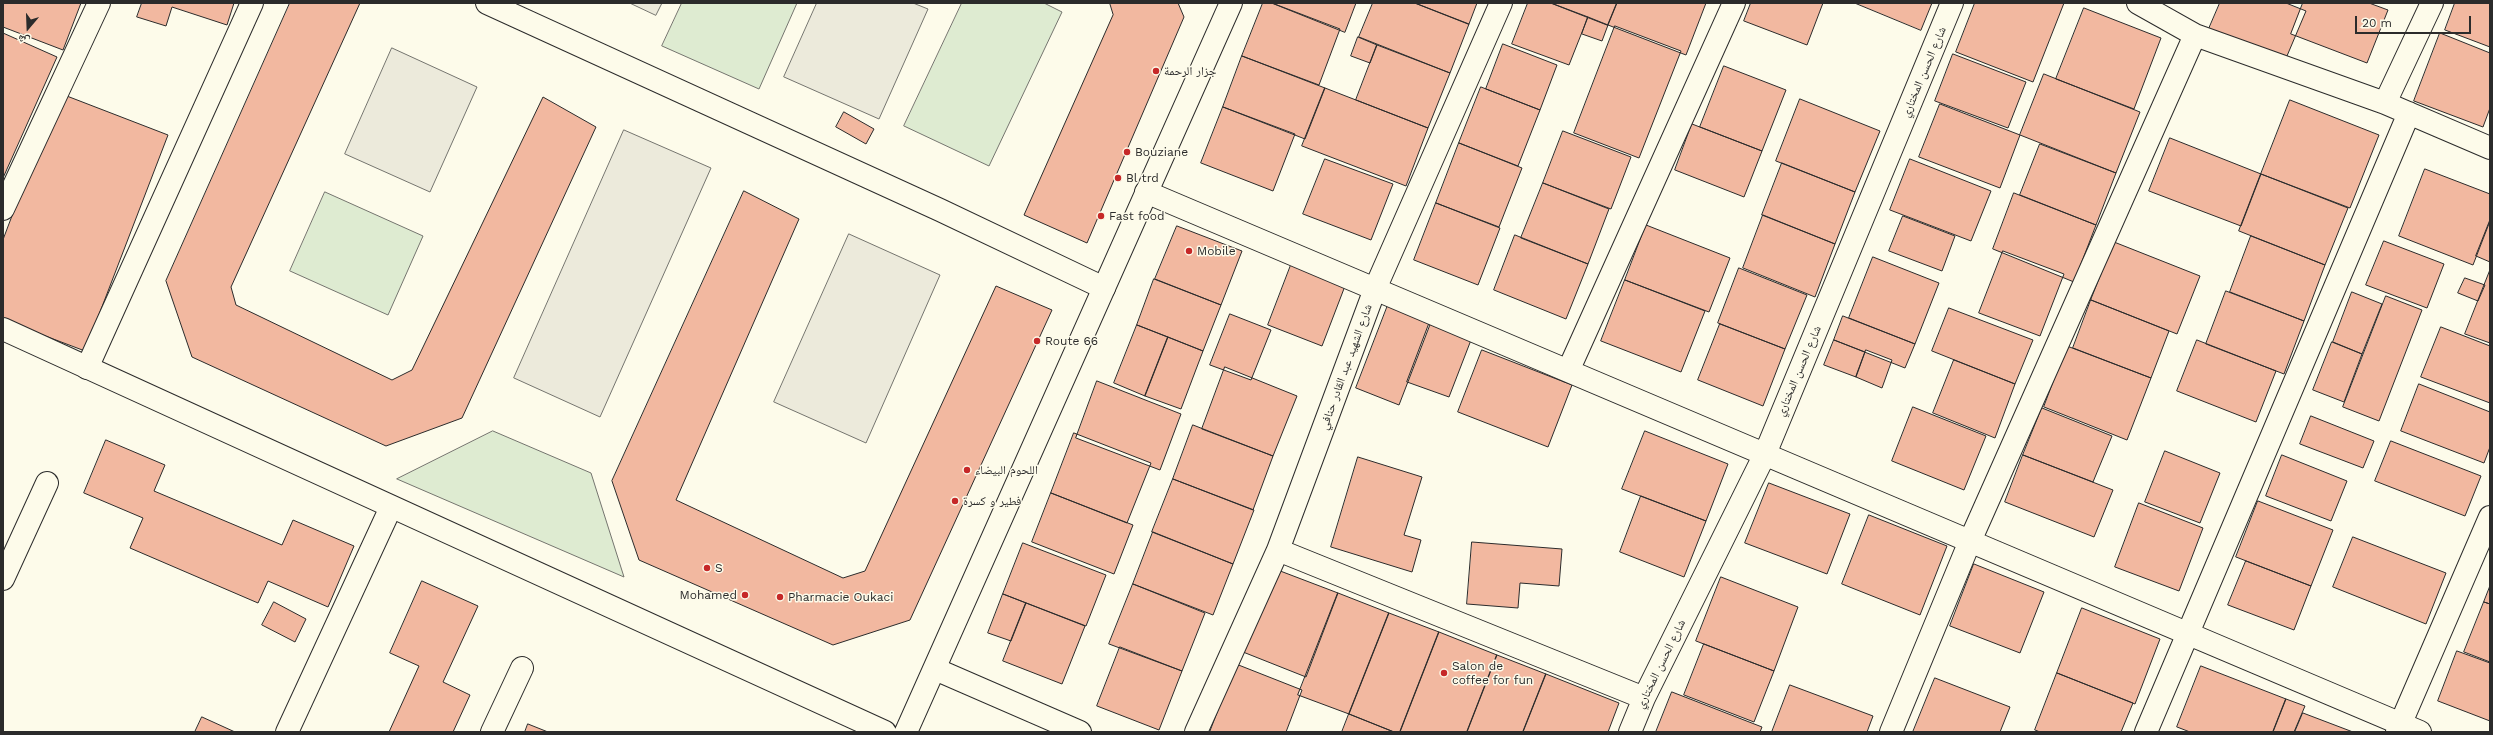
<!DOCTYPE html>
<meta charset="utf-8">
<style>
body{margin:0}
#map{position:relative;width:2493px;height:735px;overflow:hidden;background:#fdfbea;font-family:"Work Sans","Noto Naskh Arabic",sans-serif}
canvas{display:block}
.frame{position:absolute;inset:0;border:4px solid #2b2b2b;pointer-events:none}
.north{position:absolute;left:8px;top:8px;width:40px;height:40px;-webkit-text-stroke:3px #fdfbea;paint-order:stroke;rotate:199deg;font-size:11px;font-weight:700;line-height:16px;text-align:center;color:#2b2b2b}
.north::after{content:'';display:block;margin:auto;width:14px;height:18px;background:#2b2b2b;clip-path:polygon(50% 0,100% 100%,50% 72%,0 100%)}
.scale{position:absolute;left:2355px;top:16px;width:116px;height:18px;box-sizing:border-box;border:2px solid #2b2b2b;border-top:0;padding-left:5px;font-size:12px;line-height:14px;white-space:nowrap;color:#2b2b2b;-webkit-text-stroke:3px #fdfbea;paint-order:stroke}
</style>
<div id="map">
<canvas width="2493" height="735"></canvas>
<div class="frame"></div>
<div class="north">ش</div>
<div class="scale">20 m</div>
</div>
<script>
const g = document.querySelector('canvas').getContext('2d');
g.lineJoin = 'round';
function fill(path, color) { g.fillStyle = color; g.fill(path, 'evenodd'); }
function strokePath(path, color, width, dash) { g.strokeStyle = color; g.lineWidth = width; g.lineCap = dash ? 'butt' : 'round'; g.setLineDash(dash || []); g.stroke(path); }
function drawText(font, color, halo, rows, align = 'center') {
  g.font = font + ' "Work Sans","Noto Naskh Arabic",sans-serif'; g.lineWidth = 3; g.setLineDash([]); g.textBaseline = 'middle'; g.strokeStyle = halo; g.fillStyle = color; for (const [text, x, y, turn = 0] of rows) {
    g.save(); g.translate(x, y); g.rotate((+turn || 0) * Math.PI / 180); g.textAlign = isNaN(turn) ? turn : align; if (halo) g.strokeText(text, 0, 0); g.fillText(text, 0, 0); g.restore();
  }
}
const green = new Path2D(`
 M682,3H797L759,89L662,46Z
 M962,3H1044L1062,12L989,166L904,126Z
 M325,192L423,236L388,315L290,271Z
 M493,431L591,473L624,577L397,479Z`);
const parking = new Path2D(`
 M630,3H662L656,15Z
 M817,3H913L928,9L879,119L784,77Z
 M392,48L477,87L430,192L345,154Z
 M624,130L711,168L600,417L514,378Z
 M849,234L940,275L866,443L774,402Z`);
const building = new Path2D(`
 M3,3H81L63,50L3,27Z
 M142,3H234L227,25L172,7L166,26L137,17Z
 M290,3H360L231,287L236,305L392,380L412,370L543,97L596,127L462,418L386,446L192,357L166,281Z
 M1110,3H1178L1184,17L1087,243L1024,215L1113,15Z
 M1263,3H1272L1340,29L1319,85L1242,56Z
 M1272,3H1356L1345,32Z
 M1373,3H1415L1469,24L1450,73L1359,37Z
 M1415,3H1477L1469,24Z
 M1528,3H1551L1588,17L1569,65L1512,44Z
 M1551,3H1617L1608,25Z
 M1617,3H1706L1686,55L1608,25Z
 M1751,3H1823L1807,45L1744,21Z
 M1855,3H1932L1921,30Z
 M1975,3H2064L2033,82L1956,52Z
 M2220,3H2286L2306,11L2284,63L2208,31Z
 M2303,3H2369L2388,10L2367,63L2291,34Z
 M2455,3H2490V47L2445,30Z
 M2084,8L2161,38L2134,109L2056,79Z
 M1588,17L1608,25L1602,41L1582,34Z
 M1615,26L1681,51L1639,158L1574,133Z
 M3,33L57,57L3,178Z
 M2440,33L2490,53V108L2483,127L2414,101Z
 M1358,37L1377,45L1370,63L1351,56Z
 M1503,44L1557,65L1540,110L1486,89Z
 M1377,45L1450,73L1428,128L1356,100Z
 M1953,54L2026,82L2008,128L1935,101Z
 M1242,56L1325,88L1305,139L1223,107Z
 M1724,66L1786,90L1762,151L1700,127Z
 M2044,74L2140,112L2116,173L2020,135Z
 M1481,87L1540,110L1518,166L1459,143Z
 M1325,88L1428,128L1406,186L1302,146Z
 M59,93L168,135L85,351L3,320V240Z
 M1800,99L1880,131L1855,192L1776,161Z
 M2290,100L2379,135L2350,208L2261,174Z
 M1940,104L2020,135L2000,188L1919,157Z
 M1223,107L1295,134L1273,191L1201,163Z
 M844,112L874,129L866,144L836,127Z
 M1692,124L1762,151L1744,197L1675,170Z
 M1563,131L1631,157L1611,209L1543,183Z
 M2170,138L2261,174L2241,226L2149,191Z
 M1459,143L1522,168L1499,227L1436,203Z
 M2040,144L2116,173L2096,225L2020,195Z
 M1325,159L1393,184L1371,240L1303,214Z
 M1910,159L1991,191L1971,241L1890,210Z
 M1782,163L1855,192L1835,244L1762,215Z
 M2425,169L2490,194V221L2473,265L2399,236Z
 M2261,174L2348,208L2325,265L2239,231Z
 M1543,183L1609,209L1588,264L1521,238Z
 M744,191L799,219L676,500L843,578L865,571L996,286L1052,310L910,620L833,645L639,560L612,481Z
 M2014,193L2096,225L2074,282L1993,249Z
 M1436,203L1500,228L1478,285L1414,260Z
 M1763,215L1835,244L1815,297L1743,268Z
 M1903,216L1955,236L1942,271L1889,251Z
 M2490,220V262L2476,256Z
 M1646,225L1730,258L1709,312L1625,280Z
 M1177,226L1242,251L1221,305L1155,279Z
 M1515,235L1588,264L1566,319L1494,290Z
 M2251,236L2325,265L2304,321L2230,292Z
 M2384,241L2444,264L2427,308L2366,285Z
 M2114,242L2200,276L2177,334L2091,300Z
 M2003,251L2064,274L2040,336L1979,313Z
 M1873,257L1939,283L1915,344L1849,318Z
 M1291,265L1345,286L1322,346L1268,325Z
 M1739,268L1807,295L1785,349L1718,323Z
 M2490,270V343L2465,334Z
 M2465,278L2485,285L2478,301L2458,293Z
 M1154,279L1221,305L1203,351L1137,325Z
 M1625,280L1705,311L1681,372L1601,341Z
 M2226,291L2304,321L2284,374L2206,344Z
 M2352,292L2382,304L2362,354L2333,342Z
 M2386,296L2422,310L2379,421L2343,407Z
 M2091,300L2169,331L2151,378L2073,348Z
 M1388,305L1431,322L1399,405L1356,388Z
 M1949,308L2033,340L2015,384L1932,351Z
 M1230,314L1271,330L1251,380L1210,365Z
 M1843,316L1915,344L1905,368L1834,340Z
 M1429,324L1471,340L1449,397L1407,382Z
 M1720,324L1785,349L1763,406L1698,380Z
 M1137,325L1168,337L1145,396L1114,383Z
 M2441,327L2490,346V403L2421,377Z
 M1168,337L1203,351L1181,409L1145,396Z
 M1834,340L1865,352L1856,377L1824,365Z
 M2197,340L2276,371L2256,422L2177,391Z
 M2332,342L2362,354L2344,402L2313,390Z
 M2067,346L2151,378L2127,440L2044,407Z
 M1482,350L1572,385L1548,447L1458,412Z
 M1866,350L1892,360L1882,388L1856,377Z
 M1954,360L2015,384L1995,438L1933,413Z
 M1225,367L1297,396L1273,456L1202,429Z
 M1097,381L1181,414L1160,470L1076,438Z
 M2419,384L2490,412V447L2484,463L2401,431Z
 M1913,407L1986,436L1964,490L1892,461Z
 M2042,408L2112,436L2093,482L2023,455Z
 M2311,416L2374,441L2363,468L2300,444Z
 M1193,425L1273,456L1253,510L1173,479Z
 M1645,431L1728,464L1706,521L1622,489Z
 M1074,433L1151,463L1127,523L1051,493Z
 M106,440L165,465L154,491L282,545L293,520L354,546L328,607L268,581L258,603L130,548L143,518L84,493Z
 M2391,441L2481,476L2465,516L2375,481Z
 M2165,451L2220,473L2200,523L2145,502Z
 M2023,455L2113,490L2094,537L2005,502Z
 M2282,455L2347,481L2331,521L2266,496Z
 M1358,457L1422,477L1404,535L1421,540L1412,572L1331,547Z
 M1173,479L1254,510L1233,564L1152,532Z
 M1769,483L1850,514L1827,574L1745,543Z
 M1051,493L1133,525L1114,574L1032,542Z
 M1641,496L1706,521L1684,577L1620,552Z
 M2258,501L2333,530L2311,586L2236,557Z
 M2139,503L2203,528L2179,591L2115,567Z
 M1869,515L1947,546L1920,615L1842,584Z
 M1153,532L1233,564L1213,615L1133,584Z
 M2353,537L2446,573L2426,624L2333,587Z
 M1472,542L1562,549L1559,586L1520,583L1518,608L1467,604Z
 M1023,543L1106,575L1086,626L1003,594Z
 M2246,561L2311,586L2294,630L2228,605Z
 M1974,564L2044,592L2020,653L1950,626Z
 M1275,569L1338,593L1306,677L1243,652Z
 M1721,577L1798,607L1774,671L1696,641Z
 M422,581L478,606L443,682L470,695L453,732H389L419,666L390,653Z
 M1133,584L1205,613L1182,671L1109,644Z
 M2490,586V604L2484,602Z
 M1338,593L1389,613L1349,714L1298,695Z
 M1003,594L1026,603L1011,641L988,633Z
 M274,602L306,619L295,642L262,625Z
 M2484,602L2490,604V662L2464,652Z
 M1026,603L1085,626L1062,684L1003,661Z
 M2082,608L2160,639L2135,704L2057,673Z
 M1389,613L1439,632L1400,732H1394L1349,714Z
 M1439,632L1497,655L1467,732H1400Z
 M1704,644L1774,671L1754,722L1684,695Z
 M1120,647L1182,671L1159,730L1097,706Z
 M2457,651L2490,663V721L2438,701Z
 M1497,655L1546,674L1523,732H1467Z
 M1236,664L1302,690L1286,732H1210Z
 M2201,666L2286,699L2273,732H2190L2177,727Z
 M2057,673L2133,703L2121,732H2040L2035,730Z
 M1546,674L1619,703L1608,732H1523Z
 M1935,678L2010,707L2000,732H1913Z
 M1790,685L1873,716L1867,732H1772Z
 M1672,692L1762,727L1760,732H1656Z
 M2286,699L2305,706L2294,732H2273Z
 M2303,713L2353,732H2295Z
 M1349,714L1394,732H1342Z
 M202,717L235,732H195Z
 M528,724L548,732H525Z`);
const minor = new Path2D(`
 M487,3L940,210L1104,288
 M2138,3L2195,35L2385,103L2490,148
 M2385,103L2432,3
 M1146,192L2420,732
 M3,209L99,3
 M87,368L252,3
 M1568,371L1734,3
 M1278,550L1644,698
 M3,579L47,483
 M935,669L1080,732
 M287,732L391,507
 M492,732L522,668
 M1196,732L1278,550L1375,289L1501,3
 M1630,732L1644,698L1765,454L1952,3
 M1891,732L1970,541L2195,35
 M2146,732L2409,113
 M2397,732L2490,517`);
const major = new Path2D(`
 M3,329L885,732
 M906,732L1231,3`);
const markers = [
 [1156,71,4,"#c62828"],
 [1127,152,4,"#c62828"],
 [1118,178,4,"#c62828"],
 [1101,216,4,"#c62828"],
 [1189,251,4,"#c62828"],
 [1037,341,4,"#c62828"],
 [967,470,4,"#c62828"],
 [955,501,4,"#c62828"],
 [707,568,4,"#c62828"],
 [745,595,4,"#c62828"],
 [780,597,4,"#c62828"],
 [1444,673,4,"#c62828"]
];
const poiNames = [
 ["جزار الرحمة",1164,71],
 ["Bouziane",1135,152],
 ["Bl trd",1126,178],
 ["Fast food",1109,216],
 ["Mobile",1197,251],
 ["Route 66",1045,341],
 ["اللحوم البيضاء",975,470],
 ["فطير و كسرة",963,501],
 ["S",715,568],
 ["Mohamed",737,595,"right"],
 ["Pharmacie Oukaci",788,597],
 ["Salon de",1452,666],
 ["coffee for fun",1452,680]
];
const streetNames = [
 ["شارع الحسن المختاري",1924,72,-67],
 ["شارع الشهيد عبد القادر حنافي",1346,367,-70],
 ["شارع الحسن المختاري",1799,371,-67],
 ["شارع الحسن المختاري",1661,664,-64]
];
fill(green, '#deebd1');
strokePath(green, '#74746e', 1);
fill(parking, '#eceadb');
strokePath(parking, '#74746e', 1);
fill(building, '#f2b8a0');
strokePath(building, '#2b2b2b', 1);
strokePath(minor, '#2b2b2b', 24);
strokePath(major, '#2b2b2b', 24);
strokePath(minor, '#fdfbea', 22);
strokePath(major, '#fdfbea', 22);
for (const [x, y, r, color] of markers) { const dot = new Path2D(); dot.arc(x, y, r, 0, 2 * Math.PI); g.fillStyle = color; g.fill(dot); strokePath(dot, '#fdfbea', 1.5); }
drawText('12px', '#2b2b2b', '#fdfbea', poiNames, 'left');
drawText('12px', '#2b2b2b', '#fdfbea', streetNames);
</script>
